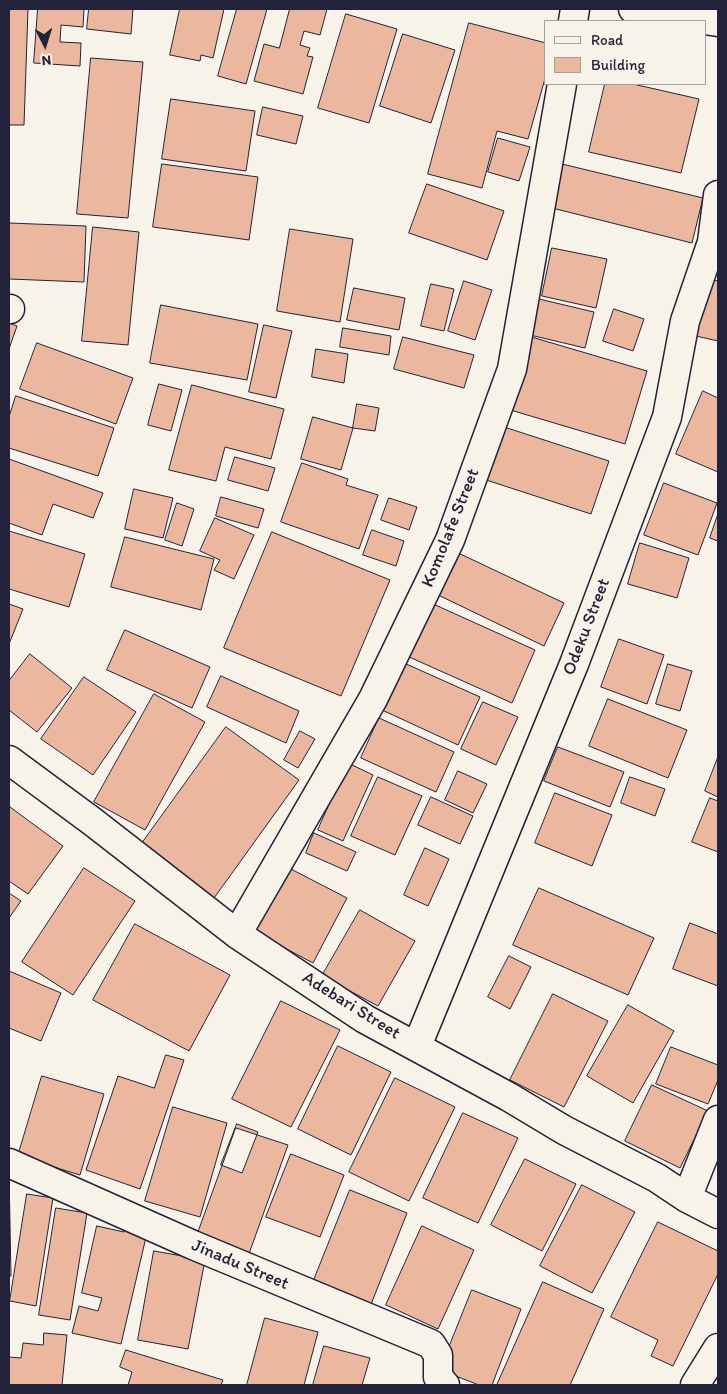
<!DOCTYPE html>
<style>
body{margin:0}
#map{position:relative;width:727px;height:1394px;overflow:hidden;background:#f7f3e8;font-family:Itim,sans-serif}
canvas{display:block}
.frame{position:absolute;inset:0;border:10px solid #22223b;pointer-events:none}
.legend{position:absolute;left:544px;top:20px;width:162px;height:65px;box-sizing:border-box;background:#f7f3e8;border:1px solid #a29fa3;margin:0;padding:6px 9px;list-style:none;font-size:15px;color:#22223b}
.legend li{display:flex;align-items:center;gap:10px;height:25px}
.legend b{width:25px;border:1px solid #a29fa3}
.north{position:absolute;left:20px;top:20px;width:50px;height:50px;-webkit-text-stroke:4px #f7f3e8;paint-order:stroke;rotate:175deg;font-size:14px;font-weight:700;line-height:20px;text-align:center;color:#22223b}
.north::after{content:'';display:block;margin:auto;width:18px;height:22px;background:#22223b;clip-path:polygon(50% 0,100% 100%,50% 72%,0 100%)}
</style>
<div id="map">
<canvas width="727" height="1394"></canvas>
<div class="frame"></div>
<ul class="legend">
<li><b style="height:6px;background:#f7f3e8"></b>Road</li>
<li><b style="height:14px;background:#ecb79f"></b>Building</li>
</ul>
<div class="north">N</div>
</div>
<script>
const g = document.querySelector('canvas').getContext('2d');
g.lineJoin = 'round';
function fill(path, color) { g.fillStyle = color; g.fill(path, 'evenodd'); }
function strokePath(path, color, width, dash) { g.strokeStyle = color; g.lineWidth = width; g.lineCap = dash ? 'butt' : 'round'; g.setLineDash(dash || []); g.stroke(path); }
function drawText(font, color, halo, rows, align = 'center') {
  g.font = font + ' Itim,sans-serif'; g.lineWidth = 4.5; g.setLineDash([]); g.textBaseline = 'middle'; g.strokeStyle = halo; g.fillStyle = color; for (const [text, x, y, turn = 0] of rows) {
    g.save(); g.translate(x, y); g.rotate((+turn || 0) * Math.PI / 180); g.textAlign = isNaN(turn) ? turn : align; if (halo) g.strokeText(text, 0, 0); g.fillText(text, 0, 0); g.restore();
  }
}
const building = new Path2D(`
 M9,9H28L24,125H9Z
 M38,9H84L83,27L61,25L60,42L81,43L80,66L34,63Z
 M89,9H133L131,34L87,29Z
 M180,9H224L213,58L201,55L200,61L170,55Z
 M237,9H267L246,84L218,76Z
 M290,9H327L320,35L304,31L300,45L310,48L307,56L313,57L303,94L254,81L264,44L279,48Z
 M346,14L397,29L369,123L318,108Z
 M469,23L546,43V75L528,139L497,131L482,188L428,174Z
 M403,34L455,50L431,123L380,106Z
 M91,58L143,62L128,218L77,214Z
 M605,84H633L699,99L681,173L589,152Z
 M171,99L255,111L246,171L162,159Z
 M263,107L303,116L296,144L257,135Z
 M498,138L530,147L519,181L488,172Z
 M162,164L258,177L249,240L153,227Z
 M562,164L703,198L692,243L552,208Z
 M427,184L504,211L487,260L409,233Z
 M9,223L86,226L84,282L9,279Z
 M93,227L139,232L128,345L82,341Z
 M290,229L353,239L340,322L277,311Z
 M552,248L607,259L596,308L542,296Z
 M708,279L718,281V341L696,336Z
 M464,281L492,290L475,340L448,331Z
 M431,284L454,289L444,331L421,326Z
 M354,288L405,298L399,330L347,320Z
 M539,299L594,312L585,348L530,335Z
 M161,305L258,324L247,380L150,363Z
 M614,309L644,319L633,351L603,341Z
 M9,323L17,326L9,349Z
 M264,325L292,331L276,398L249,392Z
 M343,328L391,336L389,355L340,347Z
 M528,336L647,371L625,444L507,409Z
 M403,337L474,355L464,388L394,369Z
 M37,343L133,378L116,424L20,389Z
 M316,349L348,354L344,383L312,377Z
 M159,384L182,390L171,431L148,425Z
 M192,385L284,409L271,459L225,447L216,481L169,470Z
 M703,391L718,398V472L676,454Z
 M16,396L114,428L98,476L9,448V417Z
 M357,404L379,408L375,431L353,428Z
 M313,417L353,428L341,470L301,459Z
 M498,425L609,461L591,514L480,478Z
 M235,457L275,468L268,491L228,480Z
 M9,459L103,493L93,518L53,504L42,535L9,523Z
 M302,463L348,479L346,485L378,495L359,549L281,522Z
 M664,483L717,503L698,555L644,535Z
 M134,489L173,498L163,538L125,529Z
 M221,497L264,509L258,528L216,516Z
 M389,498L417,507L409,530L381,520Z
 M177,503L194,509L182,546L165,540Z
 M718,514V541L710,538Z
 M215,518L254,535L234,579L214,570L220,560L200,551Z
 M372,530L404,541L396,566L363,555Z
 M9,531L85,554L69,607L9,589Z
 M272,532L390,580L341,696L224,648Z
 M125,537L214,559L201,610L111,587Z
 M640,543L689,558L677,598L628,584Z
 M454,551L564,603L544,646L434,593Z
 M431,603L535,650L512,703L407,656Z
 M9,604L23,609L9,644Z
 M125,630L210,667L192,708L107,670Z
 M619,639L664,655L647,704L601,687Z
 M30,654L72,688L37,732L9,710V681Z
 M404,663L480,697L458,745L382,710Z
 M668,664L692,671L680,711L656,704Z
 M221,676L299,711L286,743L207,707Z
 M84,677L136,712L93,775L41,739Z
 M154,694L205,722L145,830L94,802Z
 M608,699L687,730L668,778L589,746Z
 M483,702L518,717L496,765L461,749Z
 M379,718L454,752L436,792L361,758Z
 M226,727L299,780L209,905L135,853Z
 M300,731L315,739L298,768L284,760Z
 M558,747L624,772L610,807L544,781Z
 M718,757V797L705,791Z
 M348,763L373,775L343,841L318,830Z
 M458,771L487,784L473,813L445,800Z
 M378,777L422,796L395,855L351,836Z
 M630,777L665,789L655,816L621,803Z
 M555,793L612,815L592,866L535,843Z
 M431,797L473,816L460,844L418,825Z
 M710,798L718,801V852L692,842Z
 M10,807L63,846L28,894L9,881V809Z
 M314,833L356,852L347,871L306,853Z
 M425,848L449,859L428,906L404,895Z
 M287,867L347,898L313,963L253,931Z
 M84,868L135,901L73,995L22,962Z
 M539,888L654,938L628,995L513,945Z
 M9,893L21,901L9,918Z
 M360,910L415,941L378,1006L322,976Z
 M690,923L718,934V986L673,969Z
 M135,924L230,975L189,1051L93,1000Z
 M509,956L531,967L510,1009L488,997Z
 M9,971L61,993L41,1041L9,1028Z
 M553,994L608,1021L564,1107L510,1080Z
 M281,1001L340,1030L291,1127L232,1099Z
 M628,1005L674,1031L633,1103L587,1076Z
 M338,1046L391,1072L351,1155L298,1129Z
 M671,1047L718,1065V1080L708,1104L656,1084Z
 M166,1055L184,1060L140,1189L86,1170L118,1076L154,1088Z
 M42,1076L104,1094L80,1175L18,1156Z
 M395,1078L455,1107L409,1201L349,1172Z
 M652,1085L708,1111L680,1168L625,1141Z
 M173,1107L227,1123L200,1217L145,1201Z
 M463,1113L518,1138L478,1223L423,1198Z
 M237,1124L258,1132L242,1173L221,1165Z
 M236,1128L288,1145L246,1262L194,1244Z
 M291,1154L344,1175L320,1237L266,1217Z
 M525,1159L576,1184L542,1251L491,1225Z
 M9,1172L11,1276H9Z
 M582,1185L635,1212L592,1293L540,1266Z
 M350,1190L407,1213L368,1312L310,1290Z
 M27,1194L53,1198L36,1306L10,1301Z
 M56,1208L87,1213L70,1320L39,1315Z
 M658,1222L718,1251V1274L673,1366L651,1356L658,1340L611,1317Z
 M97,1226L124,1232L125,1228L147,1233L121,1344L72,1333L79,1306L98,1311L102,1298L82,1293Z
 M422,1226L474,1250L438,1329L386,1305Z
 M154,1251L205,1260L188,1349L138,1340Z
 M543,1282L604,1309L570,1385H497Z
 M472,1290L521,1309L492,1385H479L440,1370Z
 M265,1318L318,1332L304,1385H247Z
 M44,1333L67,1335L62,1385H9V1357L21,1358L23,1343L43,1345Z
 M324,1346L370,1358L362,1385H313Z
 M126,1350L223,1380L221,1385H128L132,1372L120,1367Z`);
const minor = new Path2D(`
 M573,21L575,9
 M9,309H10
 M9,760L93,822L237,934L365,1019L509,1097L564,1130L657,1178L687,1198L718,1214
 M237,934L373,699L450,540L512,369L562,84
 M417,1046L574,664L667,417L685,321L712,242L718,195
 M9,1163L193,1245L431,1344L438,1355V1377L445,1385
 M687,1198L718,1120
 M695,1385L718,1348`);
const secondary = new Path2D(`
 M633,9L718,22`);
const streetNames = [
 ["Komolafe Street",451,528,-68],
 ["Odeku Street",587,627,-69],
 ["Adebari Street",351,1006,32],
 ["Jinadu Street",240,1265,23]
];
fill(building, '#ecb79f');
strokePath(building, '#22223b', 1);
strokePath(minor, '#22223b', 31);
strokePath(secondary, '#22223b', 31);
strokePath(minor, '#f7f3e8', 28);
strokePath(secondary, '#f7f3e8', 28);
drawText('18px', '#22223b', '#f7f3e8', streetNames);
</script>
